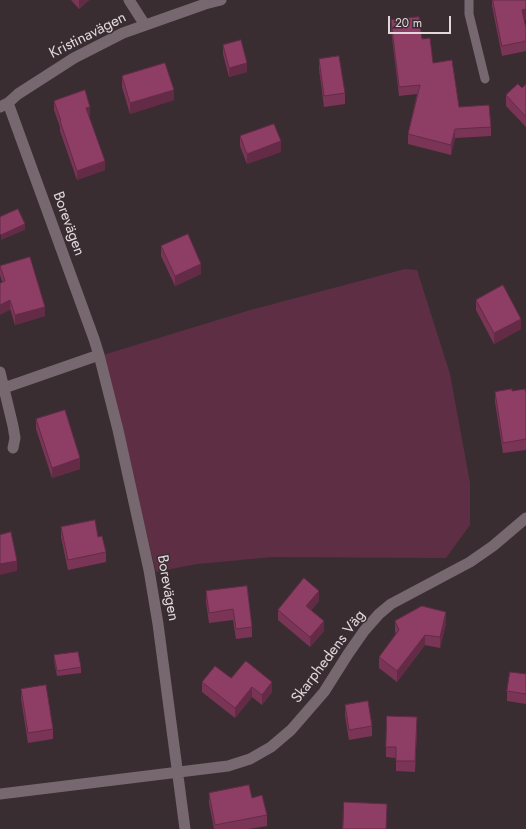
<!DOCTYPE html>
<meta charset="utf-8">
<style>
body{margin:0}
#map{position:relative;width:526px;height:829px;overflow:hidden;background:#392d32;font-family:Jost,sans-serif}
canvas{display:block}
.scale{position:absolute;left:388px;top:16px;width:63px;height:18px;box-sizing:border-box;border:2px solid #e0d8db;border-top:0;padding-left:5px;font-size:12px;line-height:14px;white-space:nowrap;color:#e0d8db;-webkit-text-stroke:3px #392d32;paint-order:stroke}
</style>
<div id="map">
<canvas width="526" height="829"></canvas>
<div class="scale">20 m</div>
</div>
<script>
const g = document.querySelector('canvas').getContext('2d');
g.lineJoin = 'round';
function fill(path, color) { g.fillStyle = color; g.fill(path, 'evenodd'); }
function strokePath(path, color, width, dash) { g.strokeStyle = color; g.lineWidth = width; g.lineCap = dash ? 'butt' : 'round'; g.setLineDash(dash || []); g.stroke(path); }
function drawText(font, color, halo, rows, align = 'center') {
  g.font = font + ' Jost,sans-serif'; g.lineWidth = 3; g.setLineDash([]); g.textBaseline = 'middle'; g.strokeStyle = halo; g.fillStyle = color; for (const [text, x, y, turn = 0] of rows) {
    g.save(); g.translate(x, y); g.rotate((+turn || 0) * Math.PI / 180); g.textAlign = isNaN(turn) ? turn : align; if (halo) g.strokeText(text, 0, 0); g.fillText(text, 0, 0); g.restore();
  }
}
const green = new Path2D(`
 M405,269L417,270L450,374L470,483V525L446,558L273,557L197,564L156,572L103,355L247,311Z`);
const service = new Path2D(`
 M469,0V14L485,79`);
const minor = new Path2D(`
 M129,0L145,25
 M8,103L94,339L99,355L118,430L149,570L158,624L185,829
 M0,107L8,103L18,94L74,58L123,33L205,4L221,0
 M0,372L13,426L15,438L13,448
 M4,388L99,355
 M0,794L228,766L250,759L271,747L291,730L324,692L348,654L364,631L379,614L391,604L470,562L493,546L526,518`);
const wall = new Path2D(`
 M71,0H89L79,9Z
 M492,0H526V20H524L526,28V51L502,56L492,6Z
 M391,20L422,39L433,63L459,107L491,127V136L455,138L451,155L408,144V134L417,94L399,96L391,29Z
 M223,45L247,72L229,77L223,54Z
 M319,59L345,93V104L324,107L319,69Z
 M122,76L174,100L130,114L122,87Z
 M526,84V127L506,106V95L522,88Z
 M54,101L90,116H89L105,170L77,180L60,131V127L54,110Z
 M240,136L281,152L247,164L240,146Z
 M161,246L201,274L175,286L161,256Z
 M0,266L45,316L15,325L0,275Z
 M476,300L521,329L494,344L476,310Z
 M512,391L526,393V450L503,453L495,402V392Z
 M36,419L80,469L52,478L36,429Z
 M61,527L98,537L106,552V562L68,570L61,537Z
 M247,586L252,627V637L236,639L233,620L209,623L206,602V591Z
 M319,601L311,610L324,631L310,647L278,620V610Z
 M395,621L446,623L440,648L425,645L397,682L379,668V657L396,634L395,632Z
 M54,655L81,667V673L57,676L54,661Z
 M526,674V704L507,701V691Z
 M231,678L272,692L262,705L252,697L235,718L202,692V682Z
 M21,689L53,729V739L28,743L21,699Z
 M345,705L372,726V736L349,740L345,716Z
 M417,728L415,772L396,771V758L386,757V747Z
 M209,793L252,798L267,815V826L249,829H214L209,803Z`);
const shadedWall = new Path2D(`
 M79,0H89L79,9Z
 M526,9V20H522V10Z
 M247,63V72L229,77V68Z
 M174,90V100L130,114V103Z
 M90,107V116L86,117V108Z
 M455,129V138L451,155V145Z
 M281,141V152L247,164V154Z
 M105,161V170L77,180V171Z
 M25,224V230L1,240V235Z
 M201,264V274L175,286V276Z
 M10,300V310L0,315V305Z
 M45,307V316L15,325V315Z
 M521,319V329L494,344V333Z
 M80,458V469L52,478V468Z
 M17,561V571L0,575V564Z
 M319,591V601L306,617V606Z
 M446,612V623L440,648V637Z
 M324,621V631L310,647V637Z
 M425,635V645L397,682V671Z
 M272,682V692L262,705V695Z
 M252,687V697L235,718V708Z
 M417,717V728L415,772V761Z`);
const building = new Path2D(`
 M493,0H526V9L522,10L526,28V41L502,46Z
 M419,17L422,39L430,38L433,63L452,60L459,107L489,105L491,127L455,129L451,145L408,134L420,85L399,87L391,20Z
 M241,40L247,63L229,68L223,45Z
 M339,56L345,93L324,96L319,59Z
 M165,63L174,90L130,103L122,76Z
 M518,84L522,88L526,84V117L506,95Z
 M85,90L90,107L86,108L105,161L77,171L60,121H61L54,101Z
 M274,124L281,141L247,154L240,136Z
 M18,209L25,224L1,235L0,234V217Z
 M188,234L201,264L175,276L161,246Z
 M30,257L45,307L15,315L10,300L0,305V283L5,281L0,266Z
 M503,285L521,319L494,333L476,300Z
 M512,389V391L525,389L526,393V439L503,443L495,392Z
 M65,410L80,458L52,468L36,419Z
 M95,520L98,537L102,536L106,552L68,560L61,527Z
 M11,532L17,561L0,564V535Z
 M304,578L319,591L306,606L324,621L310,637L278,610Z
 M247,586L252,627L236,629L233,609L209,613L206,591Z
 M422,606L446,612L440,637L425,635L397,671L379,657L399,630L395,621Z
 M78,652L81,667L57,671L54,655Z
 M246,661L272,682L262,695L252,687L235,708L202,682L215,666L231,678Z
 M510,672L526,674V694L507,691Z
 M46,685L53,729L28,733L21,689Z
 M368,701L372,726L349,730L345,705Z
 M387,716L417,717L415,761H396V747H386Z
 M249,785L252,798L262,795L267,815L215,825L209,793Z
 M344,802L387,804L386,829H343Z`);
const streetNames = [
 ["Kristinavägen",88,36,-27],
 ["Borevägen",68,224,70],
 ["Borevägen",167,588,80],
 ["Skarphedens Väg",329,657,-53]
];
fill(green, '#5e2f44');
strokePath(service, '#76686e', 9);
strokePath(minor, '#76686e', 11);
fill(wall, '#7a3556');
fill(shadedWall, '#632b46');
fill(building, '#8e3e64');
strokePath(building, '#632b46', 1);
drawText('15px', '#e0d8db', '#392d32', streetNames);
</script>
